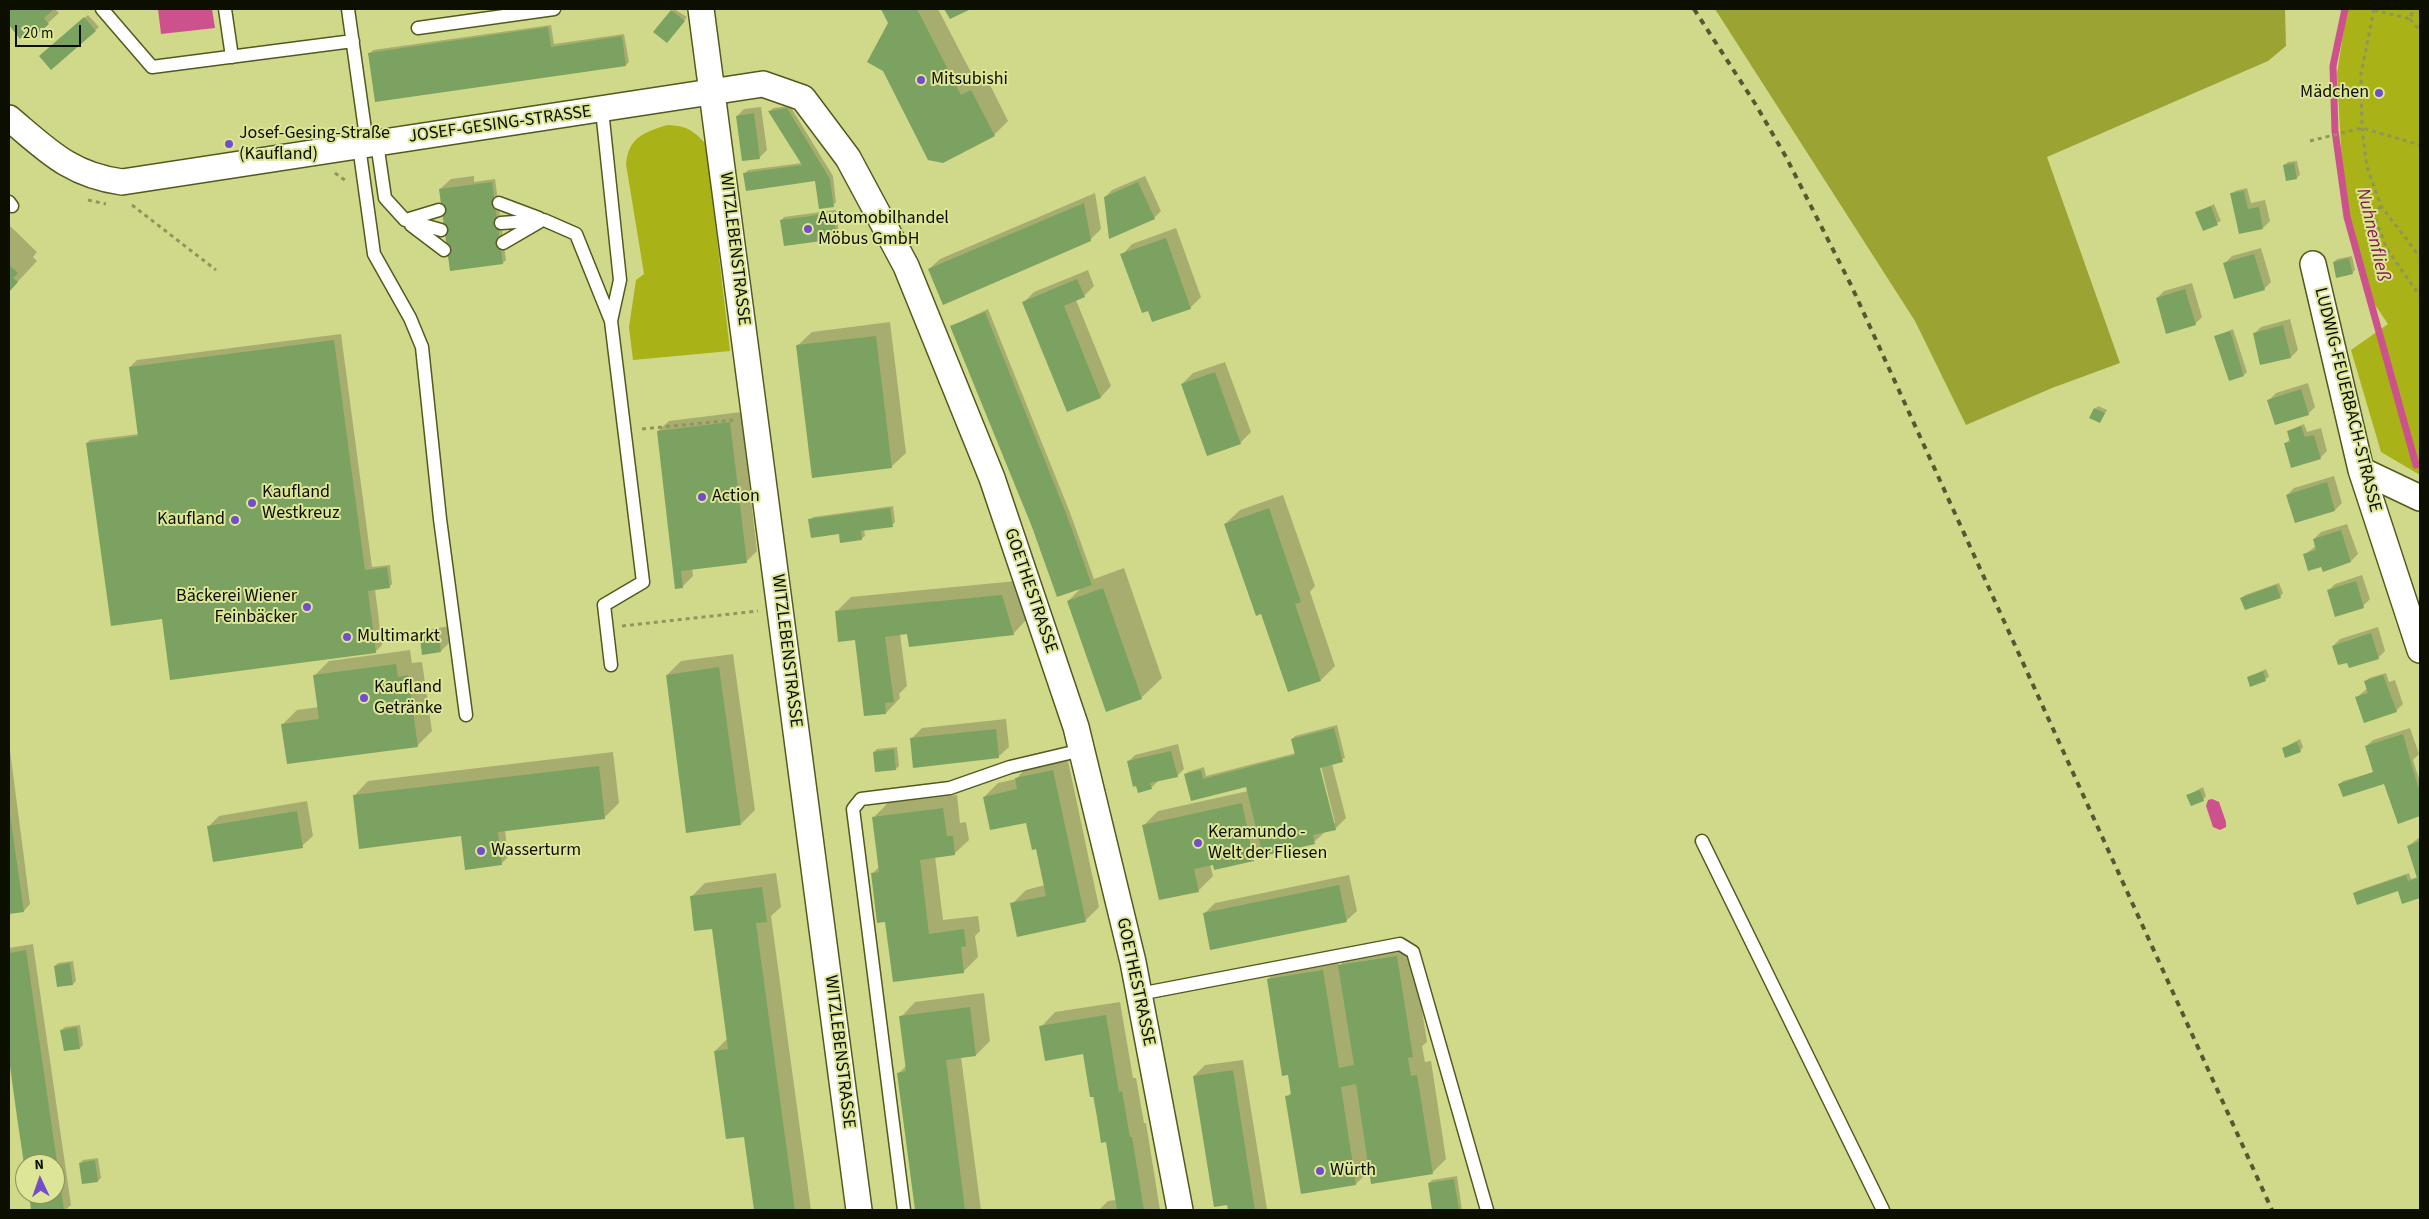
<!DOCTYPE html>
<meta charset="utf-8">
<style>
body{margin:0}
#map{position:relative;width:2429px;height:1219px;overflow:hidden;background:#d0d98a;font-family:"Source Sans 3",sans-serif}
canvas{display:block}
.frame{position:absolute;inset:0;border:10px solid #0c0e00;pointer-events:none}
.north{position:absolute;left:15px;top:1154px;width:50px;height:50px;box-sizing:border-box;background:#dde696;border:1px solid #89905a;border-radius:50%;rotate:357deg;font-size:14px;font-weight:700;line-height:20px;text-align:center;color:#0c0e00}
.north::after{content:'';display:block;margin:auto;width:18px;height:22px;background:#734ec7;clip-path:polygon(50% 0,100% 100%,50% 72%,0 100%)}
.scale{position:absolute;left:15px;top:25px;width:66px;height:22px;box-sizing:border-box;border:2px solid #0c0e00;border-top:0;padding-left:6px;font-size:15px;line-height:18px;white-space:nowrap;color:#0c0e00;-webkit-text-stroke:4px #dde696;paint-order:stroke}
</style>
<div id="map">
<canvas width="2429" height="1219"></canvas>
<div class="frame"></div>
<div class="north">N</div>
<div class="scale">20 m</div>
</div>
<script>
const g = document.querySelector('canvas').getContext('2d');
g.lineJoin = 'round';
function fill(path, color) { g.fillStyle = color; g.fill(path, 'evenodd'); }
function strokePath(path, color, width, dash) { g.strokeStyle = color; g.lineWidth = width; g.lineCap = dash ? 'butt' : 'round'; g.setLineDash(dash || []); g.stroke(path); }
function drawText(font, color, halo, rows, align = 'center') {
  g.font = font + ' "Source Sans 3",sans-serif'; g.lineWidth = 4; g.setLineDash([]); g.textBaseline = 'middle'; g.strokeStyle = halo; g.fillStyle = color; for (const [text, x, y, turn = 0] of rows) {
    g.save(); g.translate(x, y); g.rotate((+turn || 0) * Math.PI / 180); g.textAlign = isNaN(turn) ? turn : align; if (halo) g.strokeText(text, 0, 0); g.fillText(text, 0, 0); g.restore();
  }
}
const green = new Path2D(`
 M2347,9H2420V475L2381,452L2351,350L2388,324L2369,296L2344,202L2337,74Z
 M667,125C686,126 692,129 706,144L730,351L633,360L629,327L636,280L644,274L626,164C629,137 643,133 667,125Z`);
const forest = new Path2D(`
 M1715,9H2285L2286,46L2268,61L2047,157L2120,363L2052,388L1966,425L1915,321Z`);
const water = new Path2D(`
 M158,9H212L215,28L161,34Z
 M2212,799L2219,802L2226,822V827L2220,830L2213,827L2206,806L2208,800Z`);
const shadow = new Path2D(`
 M9,9H55L59,13L48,23L29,29L20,37L9,23Z
 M674,9L687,17L670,38L672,11Z
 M883,9H938L976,82L986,77L1008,121L994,135L890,23Z
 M88,15L99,27L51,68L44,53Z
 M551,25L554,44L624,34L629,62L626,65L370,53L373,50Z
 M790,106L833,176L836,202L833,205L816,180L745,173L748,170L802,163L770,111L773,108Z
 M761,107L767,150L760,157L743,160L737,116L744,109Z
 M2297,161L2300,175L2296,178L2284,165L2288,162Z
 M474,176V182L495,179L506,260L503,263L440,189L451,179Z
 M1145,176L1161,211L1154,218L1105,197L1112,190Z
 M2247,188L2251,203L2265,200L2270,221L2263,228L2232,194L2235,191Z
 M1095,193L1101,229L1090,240L929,269L940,259Z
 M2214,204L2221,221L2203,229L2197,213Z
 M836,210L839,234L836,238L781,221L784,217Z
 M9,225L37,252L33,257L37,261L9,291Z
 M1176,228L1201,297L1190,308L1122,255L1132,244Z
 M2261,248L2271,282L2264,289L2225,263L2232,256Z
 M2352,256L2355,270L2352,273L2334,262L2337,259Z
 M1088,270L1094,286L1084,296L1076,300L1111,386L1101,397L1068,410L1024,302L1034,292Z
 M2192,283L2202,317L2195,324L2157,298L2164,291Z
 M988,309L1069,510L1094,579L1124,568L1162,678L1141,698L1068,601L1083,586L1033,526L952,326Z
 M2290,319L2298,350L2291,357L2254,334L2261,327Z
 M890,322L906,453L891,467L797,346L812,332Z
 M2233,329L2247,372L2244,375L2216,337Z
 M341,334L372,567L390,565L392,584L389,587L375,589L382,645L375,652L163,618L87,443L90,440L139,434L130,367L137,360Z
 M1225,362L1251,432L1240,443L1182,384L1193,373Z
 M2308,383L2315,407L2308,414L2269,400L2276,393Z
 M2098,406L2107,410L2100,422L2095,409Z
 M741,412L757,551L746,562L692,568L693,576L682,587L658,431L669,421Z
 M2304,424L2307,432L2321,428L2327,451L2320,458L2285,444L2290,439L2288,431Z
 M2334,476L2342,503L2335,510L2296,521L2287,495L2294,488Z
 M1283,495L1315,586L1310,592L1335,666L1321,680L1262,613L1225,524L1240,510Z
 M893,506L895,522L892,525L864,529L865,536L861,539L810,520L813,517Z
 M2347,524L2358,554L2351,561L2322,565L2304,555L2316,546L2314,539L2321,532Z
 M2362,575L2370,599L2363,606L2328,591L2335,584Z
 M1016,581L1027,619L1013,634H900L907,686L899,694L900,698L886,713L856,639L836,612L851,597Z
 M2279,583L2283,593L2280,597L2242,598L2245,595Z
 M450,626L452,640L441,651L423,653L421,640L432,629Z
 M2378,627L2385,651L2378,658L2348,661L2333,646L2340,639Z
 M410,650L412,663L422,662L432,731L417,746L283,724L297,710L319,707L315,675L329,661Z
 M733,654L755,810L741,824L667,675L681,661Z
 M2266,669L2269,677L2251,686L2248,678Z
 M2386,673L2389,682L2395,680L2403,704L2396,711L2357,697L2368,688L2366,681L2369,678Z
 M1006,719L1009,747L998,757L911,739L922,728Z
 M1337,725L1345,758L1332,764L1346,818L1335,829L1325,832L1314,842L1263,851L1254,860L1210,864L1213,876L1198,891L1144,825L1158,811L1248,791L1247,786L1192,800L1185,775L1188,772L1204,767L1206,776L1296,753L1292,739L1295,736ZM1320,762L1335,823H1333L1318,763Z
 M2410,728L2419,754L2413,760L2420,782V815L2398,822L2385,782L2340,784L2343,781L2374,772L2366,746L2373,740Z
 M2300,739L2303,747L2300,751L2283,748Z
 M9,743L30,904L24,911L9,913Z
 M1178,744L1184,769L1177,776L1158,781L1151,788L1128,762L1135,755Z
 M897,747L899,766L896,769L874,752L877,749Z
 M613,752L619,803L605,817L505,830L508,857L501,864L462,835L354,796L368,781Z
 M1067,756L1099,907L1085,921L1012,904L1026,890L1045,885L1037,848L1027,821L984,797L998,783L1016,779L1030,764Z
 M2203,787L2206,796L2203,800L2188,795Z
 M957,795L960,823L966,822L969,840L954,854L935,856L943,920L978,916L980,931L975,936L978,957L963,972L886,920L872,874L880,866L873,818L888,803Z
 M307,801L313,836L302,846L209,826L219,816Z
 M2420,837V896L2403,902L2398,890L2354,894L2357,891L2409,873L2411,879L2418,877L2408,846Z
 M776,873L781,907L771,916L811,1210H755L745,1136L715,1051L728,1038L713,927L691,897L705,883Z
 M1349,875L1357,911L1346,921L1204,914L1215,903Z
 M1411,942L1427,1042L1422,1046L1425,1062L1431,1061L1446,1159L1432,1173L1370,1170L1356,1184L1287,1097L1292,1092L1268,979L1283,965L1337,957L1339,966L1354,951Z
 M33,944L71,1205L65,1210H32L30,1194H55V1164H26L9,1050V948Z
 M73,961L76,981L73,984L55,966L58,963Z
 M984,993L990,1041L976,1055L961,1057L981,1210H917L899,1073L907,1065L901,1017L915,1002Z
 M1120,1002L1133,1078H1136L1144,1123H1146L1160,1210H1099L1108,1201L1116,1200L1107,1141H1102L1084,1053L1041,1027L1055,1012Z
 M80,1025L83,1045L80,1048L62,1030L65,1027Z
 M1243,1060L1267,1209L1266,1210H1229L1194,1076L1205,1065Z
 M98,1158L101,1178L98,1181L83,1183L80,1163L83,1160Z
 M1457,1176L1462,1210H1433L1429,1183L1432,1180Z`);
const stream = new Path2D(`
 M2345,9L2333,66L2335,131L2347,217L2416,465`);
const building = new Path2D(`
 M9,9H52L53,10L44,18L49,24L34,37L29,31L20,39L9,25Z
 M881,9H917L961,95L971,90L995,136L943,163L928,160L883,71L867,62L888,23Z
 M944,9H971L950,19Z
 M671,10L685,21L667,43L653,32Z
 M84,17L96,31L51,70L39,56Z
 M548,27L551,47L622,36L626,66L375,102L368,53Z
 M787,108L830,179L834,207L819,209L815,181L746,191L743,173L802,165L768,111Z
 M754,113L760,159L742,161L736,116Z
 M2294,163L2297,179L2286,181L2283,165Z
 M492,182L503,264L450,271L439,189Z
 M1138,182L1155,219L1109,239L1104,197Z
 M2244,191L2248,209L2259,207L2263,229L2239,234L2230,193Z
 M1084,203L1091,241L943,305L928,269Z
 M2211,206L2218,225L2203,231L2195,212Z
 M833,213L837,239L784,246L780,220Z
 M1166,238L1191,309L1152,322L1148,311L1142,313L1120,254Z
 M2254,254L2265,290L2234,299L2223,263Z
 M2349,258L2353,274L2336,278L2333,262Z
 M9,265L18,273L13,278L18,282L9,292Z
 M1077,279L1085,297L1064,306L1101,398L1067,412L1022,302Z
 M2185,289L2196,325L2166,334L2156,298Z
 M985,312L1066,513L1092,585L1057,597L1032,527L950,326Z
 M2283,325L2291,358L2260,365L2253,333Z
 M2230,331L2244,376L2229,381L2214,336Z
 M876,336L892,468L812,478L796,345Z
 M334,340L365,570L387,567L390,588L368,591L376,653L170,680L162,619L111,626L86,443L138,436L129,367Z
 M1215,372L1241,444L1207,456L1181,384Z
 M2301,389L2309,415L2275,425L2267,400Z
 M2094,408L2105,413L2100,423L2089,418Z
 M730,422L747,563L681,571L683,588L675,589L657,431Z
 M2301,426L2305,437L2314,435L2321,459L2291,468L2284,443L2290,442L2287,431Z
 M2327,482L2335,511L2295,523L2286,495Z
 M890,508L893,527L861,531L862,540L840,543L839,534L811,538L808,519Z
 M1269,508L1301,602L1295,604L1321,681L1288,692L1261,614L1256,616L1224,524Z
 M2341,530L2351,562L2323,572L2321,567L2308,571L2303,554L2316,550L2313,539Z
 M2356,581L2364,608L2335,617L2327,590Z
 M2276,585L2281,598L2245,610L2240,598Z
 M1103,588L1142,699L1106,712L1067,601Z
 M1002,595L1014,635L909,647L907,634L885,637L894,702L885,703L886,714L864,716L855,640L838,642L835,611Z
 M2371,633L2379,659L2349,668L2347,663L2338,665L2332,646Z
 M439,636L441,652L422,655L420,639Z
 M396,664L398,677L408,675L418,747L287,764L281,724L319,719L313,675Z
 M719,667L741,825L686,833L666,675Z
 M2263,671L2266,681L2250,687L2247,677Z
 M2383,675L2397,712L2364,723L2355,697L2368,693L2364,681Z
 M1334,728L1343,762L1320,768L1336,830L1313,835L1315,844L1263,856L1246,787L1191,801L1184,774L1201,770L1203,779L1295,755L1291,739Z
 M996,729L999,758L913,768L910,738Z
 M2403,734L2418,787L2420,786V816L2398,824L2384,784L2343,797L2338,784L2373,772L2365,746Z
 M2297,742L2301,752L2285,758L2282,748Z
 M894,749L896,770L875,772L873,752Z
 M1171,751L1178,777L1150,783L1152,789L1138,793L1136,786L1133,787L1127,761Z
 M599,766L605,819L498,832L502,865L465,870L461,836L359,849L353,795Z
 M1053,770L1086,922L1017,937L1010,903L1046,896L1036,849L1032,850L1026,823L990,830L983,797L1017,789L1015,778Z
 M2200,790L2204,801L2191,806L2186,795Z
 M1242,803L1254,861L1214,870L1213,865L1194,869L1199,892L1159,900L1142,825Z
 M9,807L24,912L9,914Z
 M943,808L947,836H953L955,855L920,860L929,934L964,929L966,946L961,947L964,973L893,982L885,922L877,923L871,873L879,872L872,817Z
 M297,811L303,848L213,862L207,826Z
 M2420,841V898L2402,904L2398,891L2357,905L2353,893L2406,875L2408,881L2417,878L2407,846Z
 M1339,885L1347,922L1210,950L1203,913Z
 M762,887L767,922L756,923L795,1210H754L744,1137L726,1139L714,1051L728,1049L712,929L694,931L690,896Z
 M26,950L64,1210H31L29,1194H55V1164H24L17,1117L9,1059V953Z
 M1397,956L1413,1057L1408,1058L1411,1076L1417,1075L1433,1174L1371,1184L1356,1084L1341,1087L1356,1185L1301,1194L1285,1096L1291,1095L1288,1075L1282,1076L1267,979L1323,970L1339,1068L1354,1065L1338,965Z
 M70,963L73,985L57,987L54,966Z
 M970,1007L976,1056L946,1060L965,1210H915L897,1073L906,1071L899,1016Z
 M1106,1015L1119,1092L1122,1091L1130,1137H1132L1144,1210H1117L1106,1142L1101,1143L1094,1097H1090L1083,1054L1045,1061L1039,1026Z
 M77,1027L80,1049L64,1051L60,1030Z
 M1233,1070L1255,1210H1228L1227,1205L1214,1207L1193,1076Z
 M95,1160L98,1182L82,1184L79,1163Z
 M1454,1179L1459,1210H1432L1428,1183Z`);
const path = new Path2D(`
 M2374,9L2361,74L2362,128L2367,167L2381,206L2420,257
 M2374,10L2410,19L2413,9
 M2410,19L2420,31
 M2310,141L2362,128L2420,145
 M335,173L346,181
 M88,200L106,204
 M132,205L216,270
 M2381,206L2374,215L2387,249L2420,296
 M642,429L733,420
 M622,626L758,611`);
const lane = new Path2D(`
 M102,9L152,67L353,41
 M225,9L232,57
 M348,9L367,144
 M418,28L554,9
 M602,110L620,280L611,321
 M377,143L385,198L405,220L441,230
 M359,146L374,254L410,318L422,347L440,519L466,715
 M9,202L12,206
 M499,203L539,218
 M406,220L439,210
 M501,223L544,220L576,234L611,321L643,582L604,605L611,665
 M411,225L444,250
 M503,243L539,222
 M1702,841L1883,1210
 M1139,994L1400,944L1413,952L1487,1210
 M904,1210L853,809L861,799L950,788L1010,767L1082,750`);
const street = new Path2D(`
 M701,9L859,1210
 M9,118C47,150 70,175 122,182L763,84L803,98L848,158L906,266L992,478L1076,727L1133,962L1180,1210
 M2313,264L2361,470L2420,650
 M2361,470L2420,498`);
const rail = new Path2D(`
 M1694,9L1756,105L1786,157L1851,285L2272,1210`);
const markers = [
 [921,80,5,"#734ec7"],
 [2379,93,5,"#734ec7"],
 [229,144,5,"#734ec7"],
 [808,229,5,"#734ec7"],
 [702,497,5,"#734ec7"],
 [252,503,5,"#734ec7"],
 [235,520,5,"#734ec7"],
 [307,607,5,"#734ec7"],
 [347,637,5,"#734ec7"],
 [364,698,5,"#734ec7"],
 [1198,843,5,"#734ec7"],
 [481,851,5,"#734ec7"],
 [1320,1171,5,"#734ec7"]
];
const poiNames = [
 ["Mitsubishi",931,80],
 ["Mädchen",2369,93,"right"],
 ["Josef-Gesing-Straße",239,134],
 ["(Kaufland)",239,155],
 ["Automobilhandel",818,219],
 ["Möbus GmbH",818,240],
 ["Kaufland",262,493],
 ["Westkreuz",262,514],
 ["Action",712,497],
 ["Kaufland",225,520,"right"],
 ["Bäckerei Wiener",297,597,"right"],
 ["Feinbäcker",297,618,"right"],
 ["Multimarkt",357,637],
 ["Kaufland",374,688],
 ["Getränke",374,709],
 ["Keramundo -",1208,833],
 ["Welt der Fliesen",1208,854],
 ["Wasserturm",491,851],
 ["Würth",1330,1171]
];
const streetNames = [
 ["JOSEF-GESING-STRASSE",500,125,-8],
 ["WITZLEBENSTRASSE",734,249,83],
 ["LUDWIG-FEUERBACH-STRASSE",2347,400,76],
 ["GOETHESTRASSE",1030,591,71],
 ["WITZLEBENSTRASSE",786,651,83],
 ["GOETHESTRASSE",1135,982,78],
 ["WITZLEBENSTRASSE",839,1052,83]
];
const waterNames = [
 ["Nuhnenfließ",2372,235,77]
];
fill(green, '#a9b216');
fill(forest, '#9ba332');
fill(water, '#cd518c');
fill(shadow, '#0003');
strokePath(stream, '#cd518c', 7);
fill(building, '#7ba260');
strokePath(lane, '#54591d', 15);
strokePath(street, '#54591d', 28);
strokePath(path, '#8f965c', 3, [4, 4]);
strokePath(lane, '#fff', 12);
strokePath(street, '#fff', 25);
strokePath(rail, '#545933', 4, [6, 6]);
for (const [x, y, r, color] of markers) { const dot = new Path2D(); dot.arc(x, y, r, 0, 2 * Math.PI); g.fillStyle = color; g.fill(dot); strokePath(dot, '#dde696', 2); }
drawText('18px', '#0c0e00', '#dde696', poiNames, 'left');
drawText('18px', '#0c0e00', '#dde696', streetNames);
drawText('italic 19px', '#8a1756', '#dde696', waterNames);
</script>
